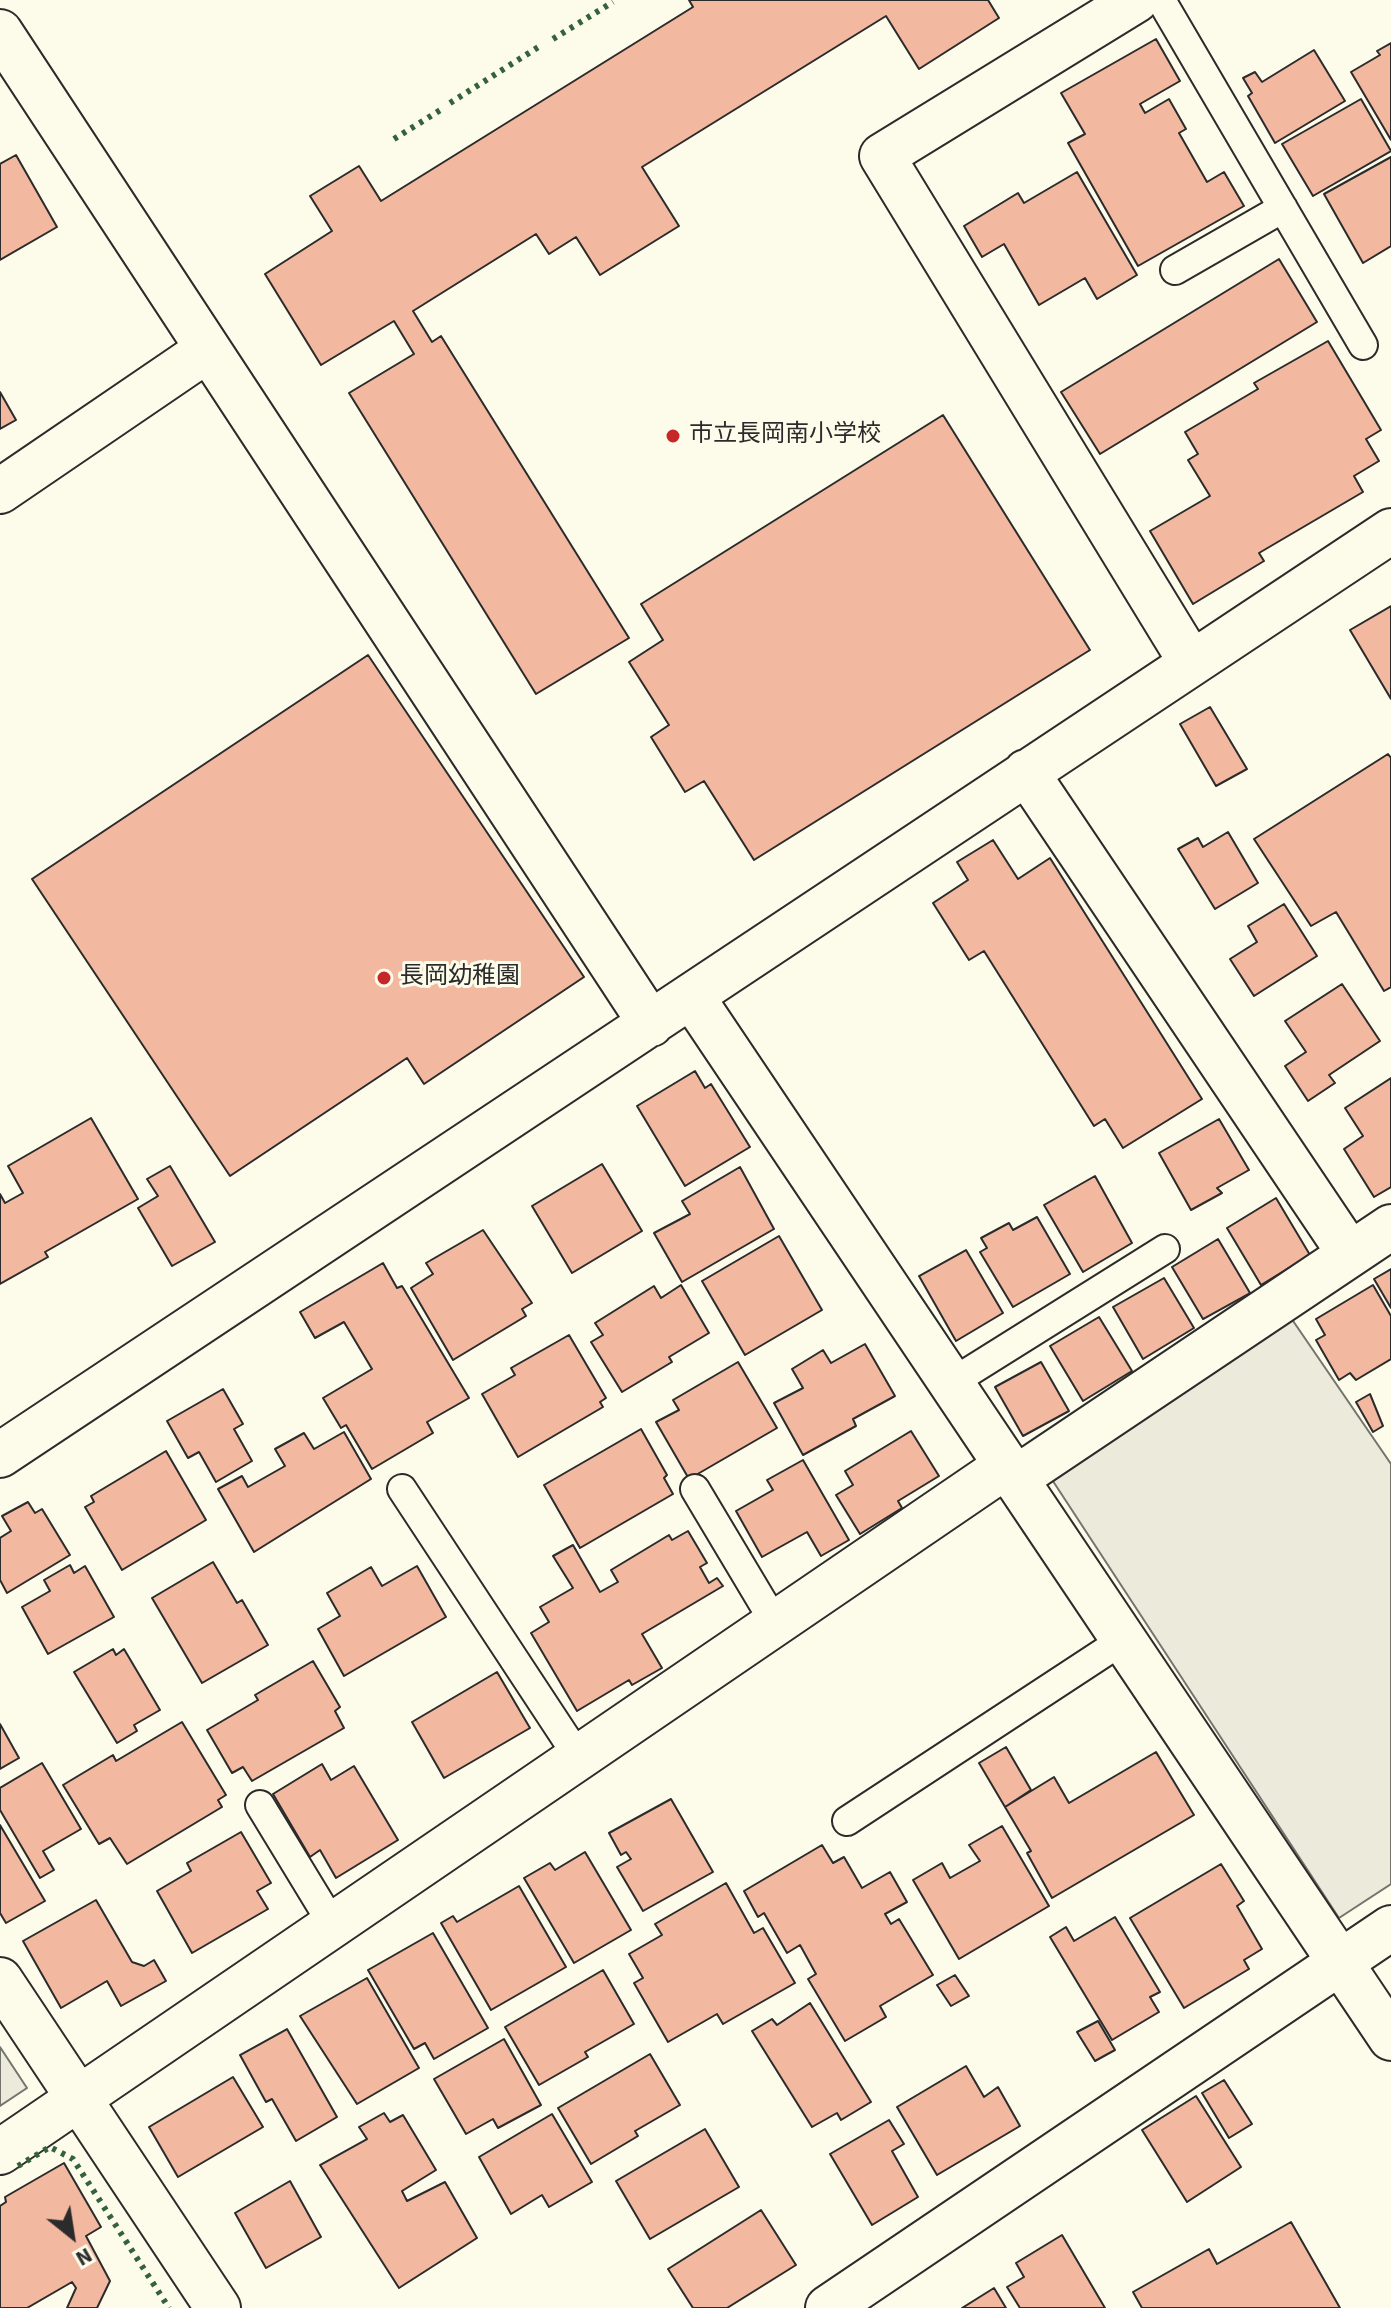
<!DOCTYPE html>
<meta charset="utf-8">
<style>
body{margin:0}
#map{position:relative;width:1391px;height:2308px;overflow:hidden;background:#fdfbea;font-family:"Source Sans 3",sans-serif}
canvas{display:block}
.north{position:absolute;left:32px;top:2196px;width:80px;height:80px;-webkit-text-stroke:6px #fdfbea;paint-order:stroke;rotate:150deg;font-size:22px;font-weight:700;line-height:32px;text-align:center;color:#2b2b2b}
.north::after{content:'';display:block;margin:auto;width:28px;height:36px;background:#2b2b2b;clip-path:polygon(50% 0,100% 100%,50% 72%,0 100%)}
</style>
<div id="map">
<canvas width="1391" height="2308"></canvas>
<div class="north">N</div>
</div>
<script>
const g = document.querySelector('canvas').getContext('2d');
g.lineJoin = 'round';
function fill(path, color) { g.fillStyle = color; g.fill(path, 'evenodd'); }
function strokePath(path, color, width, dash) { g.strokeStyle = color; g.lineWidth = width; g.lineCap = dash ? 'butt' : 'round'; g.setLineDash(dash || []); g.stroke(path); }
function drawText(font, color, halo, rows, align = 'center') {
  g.font = font + ' "Source Sans 3","Noto Sans JP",sans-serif'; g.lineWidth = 6; g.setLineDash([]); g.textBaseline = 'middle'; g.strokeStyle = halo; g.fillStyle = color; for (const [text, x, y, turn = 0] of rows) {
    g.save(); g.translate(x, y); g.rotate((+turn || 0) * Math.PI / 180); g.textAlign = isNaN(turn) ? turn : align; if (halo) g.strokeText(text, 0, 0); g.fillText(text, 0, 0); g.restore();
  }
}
const parking = new Path2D(`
 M1289,1315L1391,1464V1884L1339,1918L1047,1472Z
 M0,2047L27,2088L0,2106Z`);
const building = new Path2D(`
 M689,0H988L999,18L919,69L886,16L642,167L679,226L600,275L576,237L549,254L536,234L413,311L432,342L441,336L629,638L536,694L349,393L414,354L394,321L321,365L265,274L332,231L310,196L359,166L381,201L693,7Z
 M1156,39L1180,81L1140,104L1145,113L1169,99L1186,129L1179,133L1207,182L1224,172L1244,206L1138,266L1068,143L1085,134L1061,93Z
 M1391,43V140L1351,72L1380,55L1377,51Z
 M1314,50L1345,101L1275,143L1248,96L1252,93L1243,78L1255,72L1262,82Z
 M1361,99L1391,151L1313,196L1282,144Z
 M16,155L57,227L0,260V164Z
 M1391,157V246L1363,263L1324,194Z
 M1077,172L1137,275L1097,299L1085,278L1039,305L1004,244L982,257L964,226L1018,193L1024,203Z
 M1279,259L1317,322L1100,454L1061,392Z
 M1328,341L1381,430L1366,439L1379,461L1354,476L1363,492L1259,553L1264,561L1193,604L1150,531L1210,496L1188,460L1198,454L1185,432L1258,389L1254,383Z
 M0,392L16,420L0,429Z
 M943,415L1090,650L754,860L704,781L685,792L651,737L669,725L629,662L663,640L641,604Z
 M1391,606V699L1350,630Z
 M368,655L584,977L424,1084L407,1058L230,1176L32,879Z
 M1210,707L1247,769L1216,786L1180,724Z
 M1388,754L1391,758V987L1384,991L1336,912L1311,926L1254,839Z
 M1228,832L1258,883L1215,909L1178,849L1198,838L1203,847Z
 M993,840L1018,879L1050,858L1202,1099L1123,1148L1105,1119L1094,1126L984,951L969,960L933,903L968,880L957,862Z
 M1284,904L1317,956L1254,996L1230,959L1257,942L1248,926Z
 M1342,984L1380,1041L1329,1075L1335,1083L1308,1101L1285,1066L1306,1052L1285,1021Z
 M695,1071L705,1088L711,1084L750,1147L685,1186L637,1106Z
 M1391,1078V1187L1374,1197L1344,1149L1363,1136L1345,1108Z
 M91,1118L138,1199L45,1252L48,1257L0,1284V1194L5,1203L23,1193L8,1166Z
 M1219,1119L1249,1170L1217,1188L1222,1193L1191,1210L1159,1153Z
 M602,1164L642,1231L572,1273L532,1206Z
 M170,1166L215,1242L172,1266L138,1208L158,1196L147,1179Z
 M740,1167L774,1229L682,1282L654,1233L690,1214L682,1201Z
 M1095,1176L1132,1243L1083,1272L1044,1205Z
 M1276,1198L1310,1255L1261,1285L1227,1228Z
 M1037,1217L1070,1274L1013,1307L980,1252L987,1248L981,1238L1009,1223L1013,1230Z
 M483,1230L532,1303L522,1309L526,1316L453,1360L411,1288L433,1274L426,1263Z
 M779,1236L822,1310L745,1355L702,1281Z
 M1218,1239L1250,1293L1203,1319L1172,1267Z
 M966,1250L1003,1313L956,1341L919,1276Z
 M383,1263L397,1288L402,1286L469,1398L427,1422L433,1433L372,1469L346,1425L341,1428L323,1398L372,1369L344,1322L315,1338L300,1312Z
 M1391,1269V1308L1374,1279Z
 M1164,1278L1194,1328L1143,1359L1113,1307Z
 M681,1285L709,1333L669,1357L672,1362L622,1392L591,1342L603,1335L595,1323L654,1286L661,1298Z
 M1373,1285L1391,1316V1359L1356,1380L1350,1373L1339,1380L1316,1340L1325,1335L1316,1319Z
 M1099,1317L1132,1371L1083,1401L1050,1346Z
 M569,1335L606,1398L600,1402L603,1407L518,1457L482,1394L515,1375L511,1368Z
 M865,1344L895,1396L853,1419L856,1426L803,1455L774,1403L803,1388L792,1369L823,1350L831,1363Z
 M738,1362L777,1428L689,1479L656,1422L679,1410L673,1400Z
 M1041,1362L1069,1411L1023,1436L995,1387Z
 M223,1389L243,1424L234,1429L252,1461L216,1482L199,1452L188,1458L167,1421Z
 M1370,1394L1383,1426L1373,1432L1356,1402Z
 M641,1429L667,1475L664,1478L673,1494L580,1548L544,1485Z
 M911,1431L939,1476L898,1501L902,1508L860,1534L836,1495L853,1485L845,1471Z
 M344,1432L371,1479L254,1552L218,1489L242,1476L248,1487L285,1466L275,1449L304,1433L314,1449Z
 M166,1451L206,1520L122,1570L85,1507L94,1502L91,1496Z
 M803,1460L849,1540L821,1556L807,1532L762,1557L736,1511L773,1490L767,1480Z
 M28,1502L35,1513L42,1509L70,1555L7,1593L0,1580V1538L11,1531L2,1516Z
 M688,1531L707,1563L700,1567L709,1583L717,1578L723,1586L642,1634L662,1668L632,1685L629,1680L577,1711L531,1633L549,1622L540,1607L573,1588L553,1556L573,1545L600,1592L618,1582L611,1570L669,1535L672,1540Z
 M213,1562L237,1603L242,1600L268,1645L202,1683L152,1598Z
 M70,1565L74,1573L85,1566L114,1617L48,1654L22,1607L50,1591L44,1580Z
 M417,1566L446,1617L344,1676L318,1629L340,1616L327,1593L371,1567L382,1586Z
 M113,1649L116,1655L124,1649L160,1710L134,1725L137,1731L117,1743L74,1672Z
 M313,1661L340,1707L335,1711L344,1728L252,1781L243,1767L232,1773L207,1730L258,1700L255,1695Z
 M497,1672L530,1728L444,1778L412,1722Z
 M182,1722L226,1795L218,1800L222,1807L127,1864L110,1838L99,1844L63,1785L113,1755L116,1761Z
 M0,1724L19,1758L0,1769Z
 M1006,1747L1031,1790L1005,1807L979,1763Z
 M1156,1752L1194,1815L1052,1898L1027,1853L1031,1851L1005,1807L1054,1777L1069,1803Z
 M42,1763L81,1829L43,1851L54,1870L40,1878L0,1810V1788Z
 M322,1764L331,1780L354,1766L398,1840L336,1878L320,1850L310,1857L273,1794Z
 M671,1799L713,1872L643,1911L617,1867L631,1859L626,1852L621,1855L609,1833Z
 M0,1825L45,1901L6,1923L0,1913Z
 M1002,1826L1049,1906L959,1959L913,1880L942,1863L950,1878L980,1861L969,1845Z
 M241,1832L271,1883L257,1891L268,1909L192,1953L157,1891L191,1871L187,1863Z
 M822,1845L833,1863L844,1857L862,1888L890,1872L907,1902L885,1914L891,1924L899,1919L933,1975L880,2006L886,2017L845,2041L808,1979L816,1974L800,1945L787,1953L764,1913L758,1917L744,1891Z
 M585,1852L631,1930L574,1963L524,1878L550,1863L555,1870Z
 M1221,1864L1244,1901L1237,1906L1262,1949L1244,1960L1249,1969L1184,2008L1130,1918Z
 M726,1883L754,1933L763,1928L795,1983L723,2024L717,2014L668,2042L634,1983L643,1978L629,1954L662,1935L655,1924Z
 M519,1886L566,1967L491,2010L441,1923L453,1916L457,1922Z
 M96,1900L132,1962L144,1966L154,1960L166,1981L121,2006L107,1981L61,2008L23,1941Z
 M1115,1917L1160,1992L1150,1997L1159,2012L1112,2040L1050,1937L1066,1927L1074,1941Z
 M433,1933L488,2028L434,2059L425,2043L414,2049L368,1970Z
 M603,1970L634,2024L585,2052L588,2057L539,2085L505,2027Z
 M955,1975L969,1996L951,2006L937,1985Z
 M367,1978L419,2068L357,2104L300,2016Z
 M810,2003L871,2102L841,2120L837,2113L812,2127L752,2031L772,2019L777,2025Z
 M1098,2021L1115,2050L1095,2061L1077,2032Z
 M287,2029L337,2117L296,2141L272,2099L266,2102L240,2055Z
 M504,2039L541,2105L498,2128L493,2119L466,2134L434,2079Z
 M650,2054L680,2105L635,2131L638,2136L591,2164L558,2108Z
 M966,2066L984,2097L998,2087L1020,2126L937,2175L897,2107Z
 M233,2077L263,2127L178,2177L149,2127Z
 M1224,2080L1252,2124L1229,2138L1202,2093Z
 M1196,2096L1241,2167L1187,2202L1142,2130Z
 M384,2113L390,2122L403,2115L436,2170L402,2191L407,2201L445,2182L477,2238L399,2288L320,2165L367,2139L359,2127Z
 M552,2114L592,2182L549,2207L542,2195L511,2214L479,2157Z
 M889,2120L904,2144L892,2151L918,2197L872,2225L830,2154Z
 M705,2129L739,2187L650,2239L616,2181Z
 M64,2163L101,2227L86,2236L110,2281L97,2308H67L76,2288L72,2282L27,2308H0V2206L6,2202L5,2197Z
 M290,2181L321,2237L266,2268L235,2213Z
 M761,2210L796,2265L727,2308H693L668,2269Z
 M1291,2222L1340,2308H1142L1133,2292L1209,2249L1217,2264Z
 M1062,2235L1105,2308H1020L1007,2287L1024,2277L1016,2263Z
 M994,2288L1006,2308H962Z`);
const lane = new Path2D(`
 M1161,0L1363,345
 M1175,270L1283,208
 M951,1383L1165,1249
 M402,1489L579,1758
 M695,1489L775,1623
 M260,1805L333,1925
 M847,1821L1123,1640`);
const street = new Path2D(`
 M1136,0L882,156L1191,662
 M0,32L651,1024
 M0,491L207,350
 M1026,772L1350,1254
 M692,997L1391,2038
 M0,1455L1391,531
 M1015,1479L1391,1227
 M0,1980L218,2308
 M0,2152L1006,1466
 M828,2308L1391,1928`);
const hedge = new Path2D(`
 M553,39L613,2
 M450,103L540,46
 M394,139L442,109
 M18,2166L50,2147L73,2159L169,2308`);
const markers = [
 [673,436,8,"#c62828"],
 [384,978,8,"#c62828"]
];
const poiNames = [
 ["市立長岡南小学校",689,436],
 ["長岡幼稚園",400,978]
];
fill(parking, '#eceadb');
strokePath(parking, '#74746e', 2);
fill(building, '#f2b8a0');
strokePath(building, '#2b2b2b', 2);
strokePath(lane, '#2b2b2b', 32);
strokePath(street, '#2b2b2b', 48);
strokePath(lane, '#fdfbea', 28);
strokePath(street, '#fdfbea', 44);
strokePath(hedge, '#34623c', 6, [4, 6]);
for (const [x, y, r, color] of markers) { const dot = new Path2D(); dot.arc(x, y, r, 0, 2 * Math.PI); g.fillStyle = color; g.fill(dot); strokePath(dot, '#fdfbea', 3); }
drawText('24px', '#2b2b2b', '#fdfbea', poiNames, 'left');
</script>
